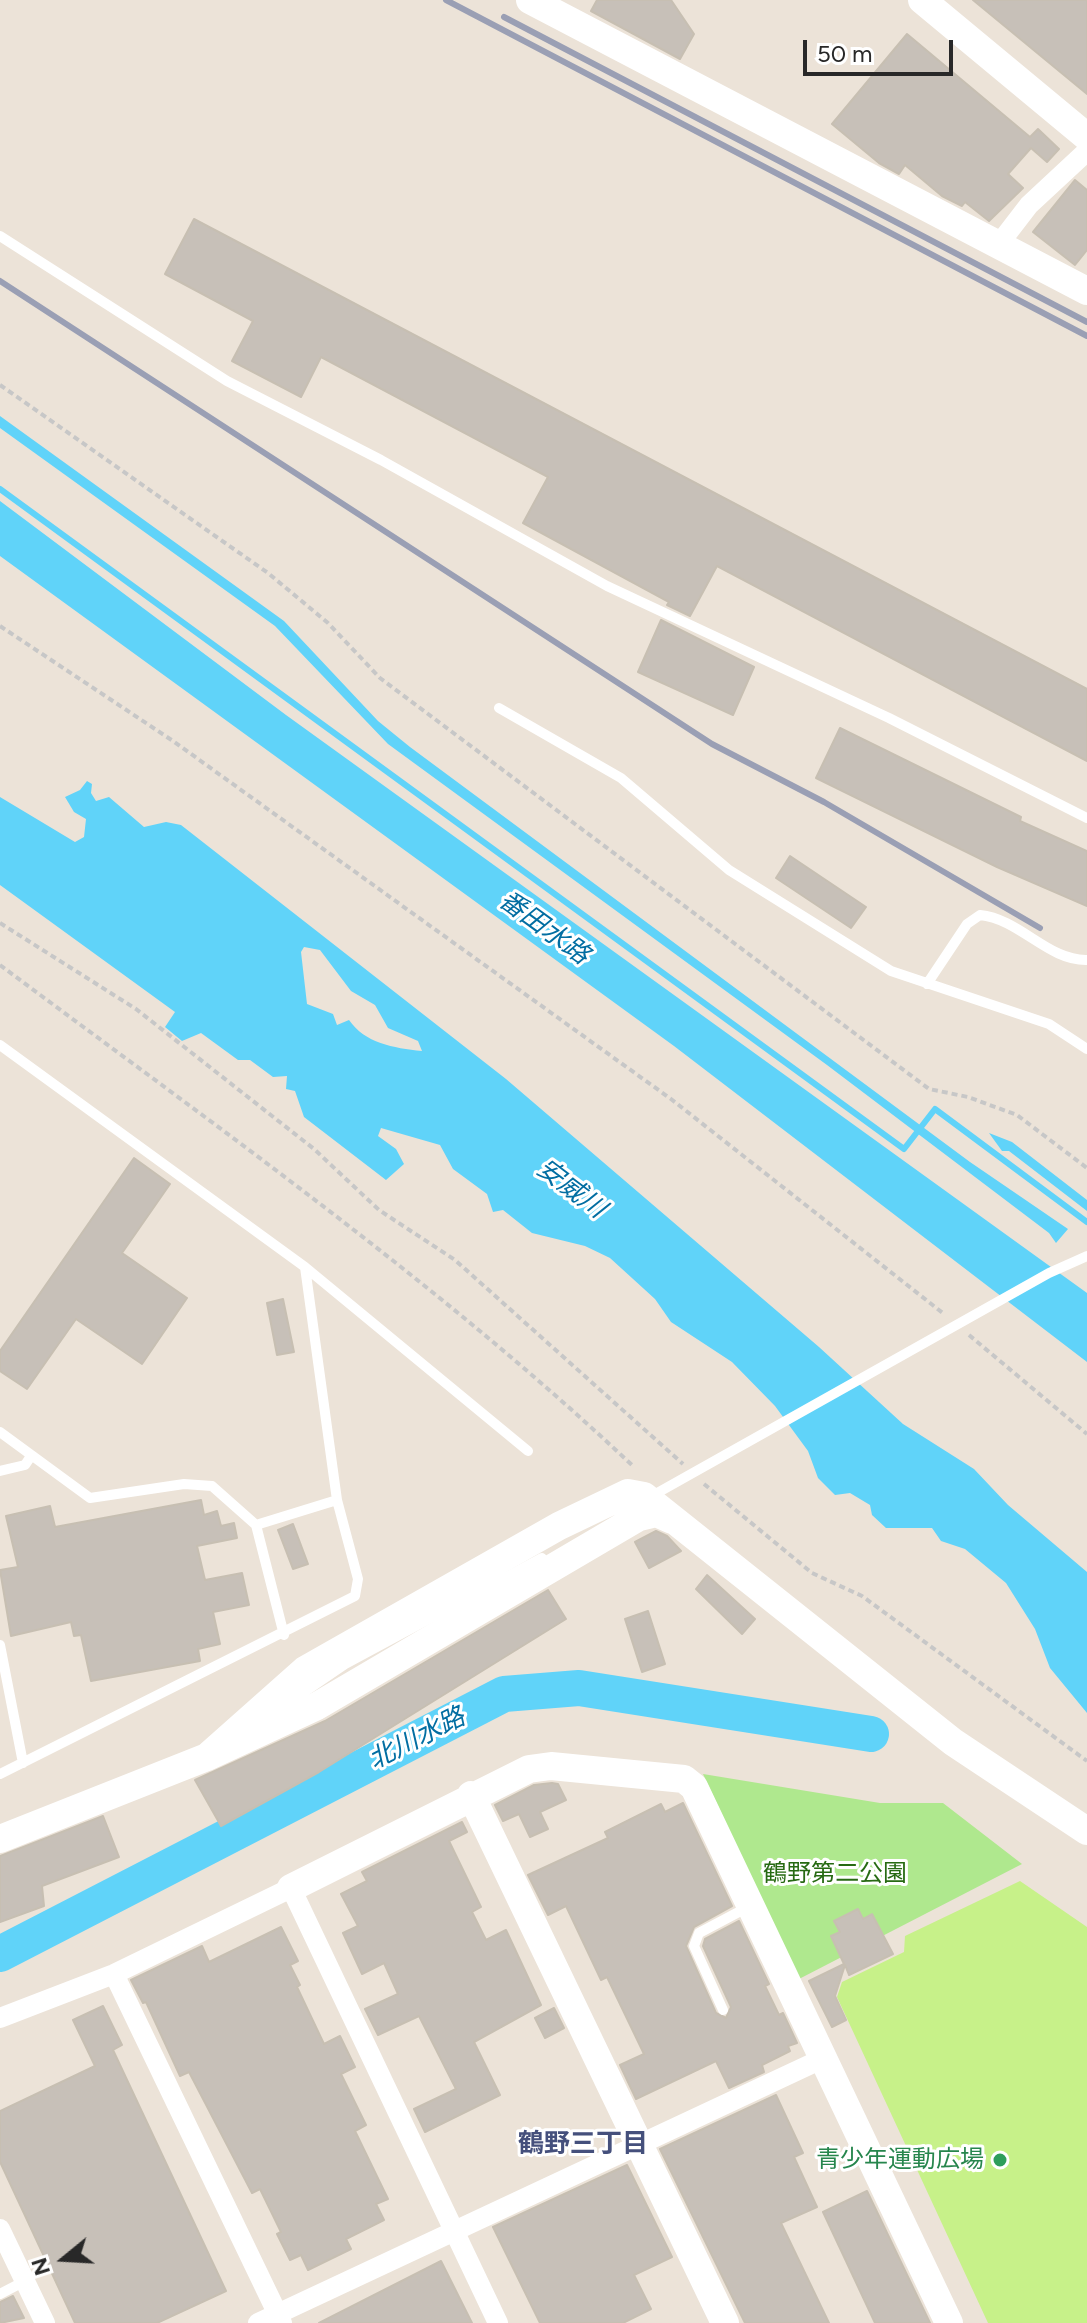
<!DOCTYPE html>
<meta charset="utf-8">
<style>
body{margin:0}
#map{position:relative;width:1087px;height:2323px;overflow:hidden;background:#ece3d8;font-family:Figtree,sans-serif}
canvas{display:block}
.north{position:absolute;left:24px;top:2219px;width:80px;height:80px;-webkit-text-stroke:6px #fff;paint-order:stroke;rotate:252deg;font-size:22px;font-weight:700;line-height:32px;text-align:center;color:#282828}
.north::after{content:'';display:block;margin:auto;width:28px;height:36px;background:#282828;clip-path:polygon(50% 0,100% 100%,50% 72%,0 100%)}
.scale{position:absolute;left:803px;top:40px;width:150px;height:36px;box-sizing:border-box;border:4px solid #282828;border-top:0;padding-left:10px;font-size:24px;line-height:28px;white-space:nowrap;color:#282828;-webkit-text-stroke:6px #fff;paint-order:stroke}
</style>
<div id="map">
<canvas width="1087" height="2323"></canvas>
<div class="north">N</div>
<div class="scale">50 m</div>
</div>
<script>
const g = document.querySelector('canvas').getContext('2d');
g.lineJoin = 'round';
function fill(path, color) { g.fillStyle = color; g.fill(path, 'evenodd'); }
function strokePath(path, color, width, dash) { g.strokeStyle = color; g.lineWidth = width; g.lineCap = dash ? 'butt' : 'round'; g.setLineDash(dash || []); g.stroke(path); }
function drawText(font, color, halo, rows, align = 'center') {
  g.font = font + ' Figtree,"Noto Sans JP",sans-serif'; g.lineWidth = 6; g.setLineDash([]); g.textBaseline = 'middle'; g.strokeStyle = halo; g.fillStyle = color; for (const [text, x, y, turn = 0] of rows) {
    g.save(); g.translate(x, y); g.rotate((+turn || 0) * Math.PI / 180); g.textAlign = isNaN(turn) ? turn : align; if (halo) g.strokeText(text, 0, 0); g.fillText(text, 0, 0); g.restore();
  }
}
const green = new Path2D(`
 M703,1774L880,1803H943L1022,1864L799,1979Z`);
const pitch = new Path2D(`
 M1020,1881L1087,1927V2323H988L837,1997L842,1982L904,1952L905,1936Z`);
const water = new Path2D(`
 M0,416L284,621L378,721L410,747L970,1162L1068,1229L1056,1243L1049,1233L827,1065L388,744L275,626L0,428Z
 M0,501L286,715L1087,1293V1362L674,1046L0,556Z
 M87,781L92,784L91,793L96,801L109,797L144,827L166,822L181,825L506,1079L819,1347L903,1424L974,1469L1008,1505L1087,1572V1713L1050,1668L1035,1629L1006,1583L965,1549L941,1541L932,1528H886L872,1515L870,1505L850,1493L835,1495L818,1478L808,1451L775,1406L732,1362L671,1322L655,1299L610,1258L585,1246L532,1233L503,1210L493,1212L487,1194L453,1169L440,1145L381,1128L378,1136L396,1149L404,1164L386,1180L304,1117L295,1091L286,1089L287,1076L273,1077L250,1060H238L201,1033L182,1041L165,1027L175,1012L0,885V797L75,842L84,837L86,819L74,812L65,797L80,790ZM304,947L320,950L351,991L375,1005L388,1028L418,1041L422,1051C393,1048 365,1043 349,1020L337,1025L333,1014L307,1004L301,952Z
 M989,1133L1012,1142L1087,1200V1211L1009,1151H1002Z`);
const stream = new Path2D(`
 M0,489L904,1149L935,1109L1087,1222`);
const river = new Path2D(`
 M0,1954L504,1694L579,1688L871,1734`);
const building = new Path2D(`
 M597,0H671L694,34L680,59L591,11Z
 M973,0H1087V94Z
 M907,34L1030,137L1038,129L1059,149L1047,162L1031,148L1008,174L1023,188L989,221L965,202L962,206L942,196L905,165L899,174L879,163L832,124Z
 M1075,180L1087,190V250L1075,265L1033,232Z
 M194,219L1087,689V761L717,566L690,616L667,605L669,602L523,523L548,477L321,357L301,397L232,361L253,321L165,274Z
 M661,620L754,667L733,715L638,672Z
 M840,728L1021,817L1020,821L1087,851V906L997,867L816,778Z
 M790,856L866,907L851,928L776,878Z
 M134,1158L170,1184L122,1253L187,1298L142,1364L76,1319L27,1389L0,1371V1351Z
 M283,1299L294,1352L277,1355L267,1303Z
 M201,1500L204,1515L217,1511L221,1526L234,1523L237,1538L197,1546L205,1580L242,1573L249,1605L213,1612L220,1644L198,1649L200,1661L91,1681L81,1635L74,1636L71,1622L11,1636L0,1570L18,1567L6,1516L50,1506L55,1527Z
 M293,1524L308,1564L293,1569L278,1530Z
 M656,1531L667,1536L681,1551L649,1568L635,1542Z
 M707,1575L755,1619L742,1634L696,1589Z
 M548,1590L566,1619L319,1772L221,1826L195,1780L325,1721Z
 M648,1611L665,1664L642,1672L625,1619Z
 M552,1783L558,1784L566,1800L540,1812L548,1829L530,1837L519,1814L503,1821L495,1805L534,1785Z
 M683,1803L732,1906L694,1927L686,1946L716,2013L726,2018L731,2007L703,1946L705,1939L739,1921L769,1984L765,1986L779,2015L783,2013L797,2043L788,2046L790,2051L762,2065L764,2072L729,2088L716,2061L636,2099L620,2065L644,2054L607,1977L601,1980L566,1906L548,1915L528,1875L608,1838L605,1832L661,1804L665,1812Z
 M103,1816L119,1857L42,1886L44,1906L0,1922V1856Z
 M462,1822L467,1832L449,1841L481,1907L472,1912L486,1940L506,1930L541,2005L474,2042L500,2095L425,2132L414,2109L456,2089L419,2016L378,2035L365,2009L398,1994L384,1963L362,1974L343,1933L358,1926L341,1894L367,1881L362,1872Z
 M858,1909L863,1919L872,1914L893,1954L849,1975L845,1965L835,1996L846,2020L832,2027L809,1981L844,1964L831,1936L840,1932L834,1921Z
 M281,1927L298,1961L290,1965L300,1985L297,1987L324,2044L340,2036L355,2067L341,2074L366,2125L355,2131L388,2199L376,2204L384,2220L346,2239L351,2249L308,2270L301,2255L290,2260L277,2234L281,2232L260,2189L252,2193L189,2072L180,2076L146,2002L143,2003L131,1980L202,1946L209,1962Z
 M103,2006L122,2045L113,2050L226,2291L157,2323H75L0,2162V2111L95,2066L73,2020Z
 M554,2008L564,2028L545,2038L535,2018Z
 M776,2095L803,2153L794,2157L817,2207L781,2223L829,2323H745L660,2149Z
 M627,2165L672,2257L634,2275L651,2309L623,2323H540L493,2227Z
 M867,2191L930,2323H875L823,2212Z
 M441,2261L472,2323H319Z
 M13,2296L24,2318L0,2323V2302Z`);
const path = new Path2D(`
 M0,385L268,573L328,623L380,678L929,1089L968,1097L1017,1115L1087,1168
 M0,626L173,741L671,1099L944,1314
 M0,923L136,1009L314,1149L379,1210L455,1260L683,1464
 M0,965C214,1125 439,1283 634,1467
 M969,1335L1087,1434
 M704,1484L812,1573L862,1596L1087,1761`);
const lane = new Path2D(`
 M0,236L227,381L381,460L607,586L889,718L1087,818
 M499,708L621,778L729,870L891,971L1049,1024L1087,1049
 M927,984L967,924L980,915C1020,919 1048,961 1087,960
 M0,1045L305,1267L528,1451
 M305,1267L337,1500
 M0,1432L90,1498L184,1484L212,1486L256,1525L337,1500L358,1579L355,1596L0,1774
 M0,1471L25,1465L31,1456
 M650,1497L1049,1273L1087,1256
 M256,1525L284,1635
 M0,1645L23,1763
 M282,1707L345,1664L542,1558
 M723,2010L694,1946L699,1933L750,1906
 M0,2294L25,2281`);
const street = new Path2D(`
 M999,244L1029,205L1087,151
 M114,1974L282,2323
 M0,2018L114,1974L291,1888L498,2323
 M0,2229L45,2323
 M258,2323L824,2058`);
const secondary = new Path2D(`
 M530,0L1087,291
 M922,0L1087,137
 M207,1757L305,1670L559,1526L628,1493L644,1496L953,1742L1087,1831
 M471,1795L725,2323
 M0,1839L207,1757L317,1706L639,1517L656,1513L672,1520
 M291,1888L529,1769L551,1766L684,1779L694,1787L949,2323`);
const rail = new Path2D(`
 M446,0L1087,336
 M504,17L1087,322
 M0,281L712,744L824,802L1040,928`);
const markers = [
 [1000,2160,8,"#2e9e5b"]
];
const parkNames = [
 ["鶴野第二公園",835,1874]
];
const leisureNames = [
 ["青少年運動広場",984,2160]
];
const waterNames = [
 ["番田水路",544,928,36],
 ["安威川",571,1189,37],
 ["北川水路",417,1739,-27]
];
const neighbourhoodNames = [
 ["鶴野三丁目",583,2144]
];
fill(green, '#afe88e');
fill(pitch, '#c7f189');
fill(water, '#60d3f9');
strokePath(stream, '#60d3f9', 6);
strokePath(river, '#60d3f9', 36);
fill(building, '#c7c0b8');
strokePath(building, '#c7bfb2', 2);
strokePath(path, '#c7c7c7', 4, [6, 4]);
strokePath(lane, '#fff', 10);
strokePath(street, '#fff', 20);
strokePath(secondary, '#fff', 28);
strokePath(rail, '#9a9fb4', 6);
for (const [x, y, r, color] of markers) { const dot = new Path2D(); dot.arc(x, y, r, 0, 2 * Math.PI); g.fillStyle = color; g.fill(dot); strokePath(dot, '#fff', 3); }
drawText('24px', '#276a13', '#fff', parkNames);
drawText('24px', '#27864d', '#fff', leisureNames, 'right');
drawText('italic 26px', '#026ea2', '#fff', waterNames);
drawText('bold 26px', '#45507c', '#fff', neighbourhoodNames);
</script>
